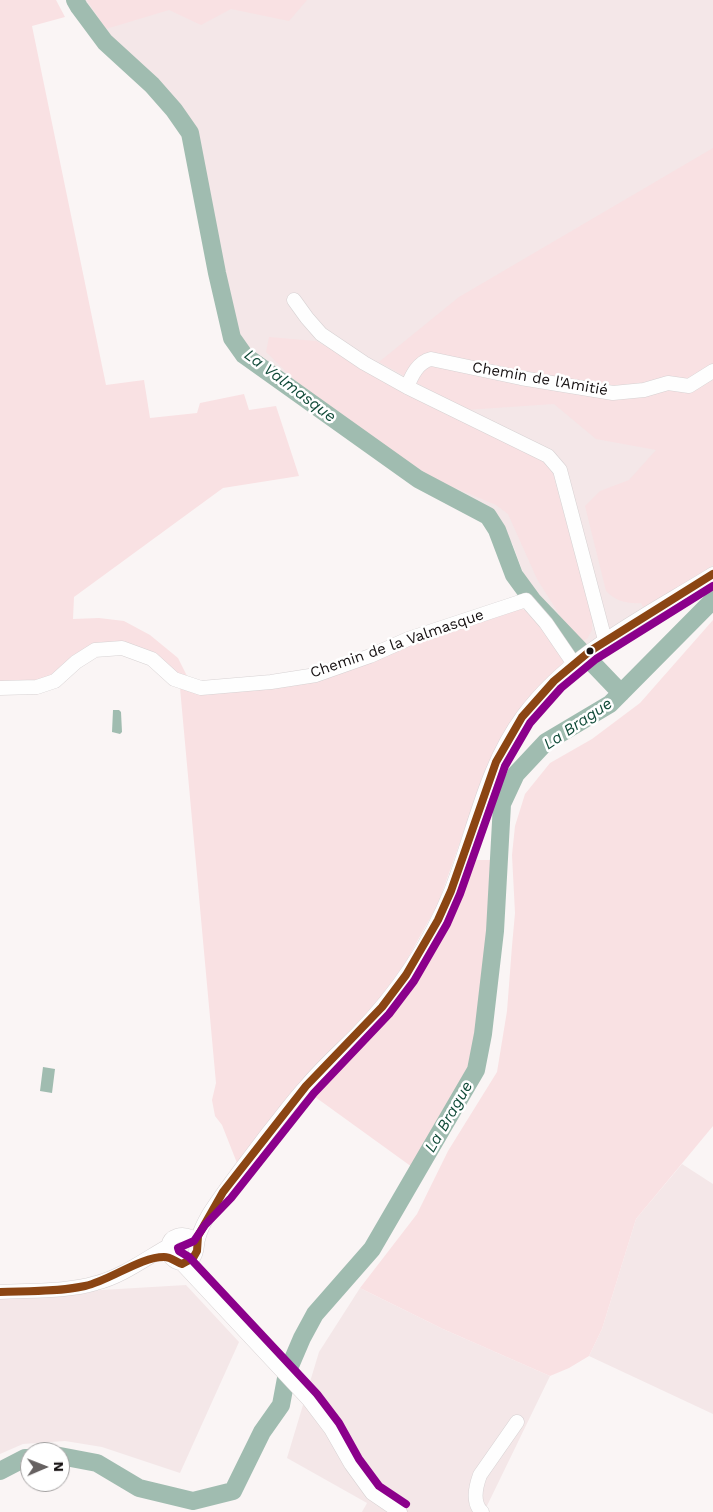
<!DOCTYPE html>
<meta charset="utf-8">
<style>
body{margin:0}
#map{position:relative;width:713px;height:1512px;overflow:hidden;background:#faf5f5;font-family:"Work Sans",sans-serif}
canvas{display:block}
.north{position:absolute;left:20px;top:1442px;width:50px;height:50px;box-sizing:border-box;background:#fff;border:1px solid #a2a0a0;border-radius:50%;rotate:89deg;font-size:14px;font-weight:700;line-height:20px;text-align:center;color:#161112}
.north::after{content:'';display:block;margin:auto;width:18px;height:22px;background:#666161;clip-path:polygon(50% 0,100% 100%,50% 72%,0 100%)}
</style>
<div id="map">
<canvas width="713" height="1512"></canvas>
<div class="north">N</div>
</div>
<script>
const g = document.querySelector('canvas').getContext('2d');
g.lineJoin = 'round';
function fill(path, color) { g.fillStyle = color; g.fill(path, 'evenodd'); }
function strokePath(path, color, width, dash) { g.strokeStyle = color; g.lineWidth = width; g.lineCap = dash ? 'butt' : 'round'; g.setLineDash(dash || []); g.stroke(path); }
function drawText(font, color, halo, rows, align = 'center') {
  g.font = font + ' "Work Sans",sans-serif'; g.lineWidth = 5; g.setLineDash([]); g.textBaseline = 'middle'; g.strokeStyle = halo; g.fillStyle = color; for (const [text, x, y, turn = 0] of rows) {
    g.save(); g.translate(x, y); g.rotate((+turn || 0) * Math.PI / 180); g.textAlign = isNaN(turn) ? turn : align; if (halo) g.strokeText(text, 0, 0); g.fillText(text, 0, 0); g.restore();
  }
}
const built = new Path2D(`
 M75,0H713V574L585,647L566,631L540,598L524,575L512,543L497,530L488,516L418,479L244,355L232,338L217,273L190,133L174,110L152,85L105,42L79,7Z
 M682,1164L713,1184V1414L589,1356L602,1329L636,1219Z
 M186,1285L239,1342L180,1473L102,1447L65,1441L23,1444L0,1454V1296Z
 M360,1288L443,1329L550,1376L484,1512H362L367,1503L287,1458L319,1352Z`);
const green = new Path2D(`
 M0,0H56L65,17L32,26L106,385L144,380L150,418L197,413L200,403L244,394L249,410L276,406L299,476L223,488L74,597L73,619L99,618L124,621L150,635L178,658L191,684L176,674L104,646L49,681L0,684Z
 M87,0H307L289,21L231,9L201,25L169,10L106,29Z
 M713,148V565L644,609L641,603C628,604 615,601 606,591L585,506L600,491L629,480L656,450L596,439L554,404L466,410L379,362L459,297Z
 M269,337L316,341L418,396L534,456L551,467L592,617V630L587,639L579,642L574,638L537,579L508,514L496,505L436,480L391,450L341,416L296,381L266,352Z
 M513,607L521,608L532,614L564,659L563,663L479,789L438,904L404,965L376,1003L292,1092L237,1163L222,1125L215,1116L212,1100L216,1083L180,688L194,692L295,684Z
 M713,620V1126L636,1219L602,1329L589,1356L569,1368L550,1376L443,1329L360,1288L417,1214L448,1151L497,1072L507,1011L512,946L515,913L512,855L515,826L525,794L550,763L592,739L640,703Z
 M471,860H492L493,876L488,941L472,1064L460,1089L412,1167L311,1094L387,1013L414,979L445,924L459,893Z`);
const water = new Path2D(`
 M113,710H119L121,712L122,732L120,734L112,732Z
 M43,1067L55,1069L52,1093L40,1091Z`);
const river = new Path2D(`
 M75,0L79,7L105,42L152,85L174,110L190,133L217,273L232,338L244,355L418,479L488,516L497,530L514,575L533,601L621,693
 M60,1456L97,1463L139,1488L193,1501L233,1491L262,1432L281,1405L287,1373L302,1338L315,1314L372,1249L476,1070L483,1034L495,931L502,804L516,774L546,742L610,704L713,600
 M0,1471L25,1458H30`);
const minor = new Path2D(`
 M294,300L307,318L321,334L364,363L407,387L548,456L560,470L605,640
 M407,387C412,375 418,362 431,359L521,378L613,393L644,390L668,383L689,386L713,371
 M0,688L37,687L55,681L76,662L95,650L122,648L152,659L174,679L201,688L271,682L316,675L370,656L408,639L526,600L546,623L574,664
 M196,1246L191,1237C182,1233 170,1235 168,1246C165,1260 184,1270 193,1258C198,1252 196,1243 199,1236C201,1228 205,1221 209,1214C227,1186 248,1160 268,1133C281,1117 293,1100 307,1085C322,1067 340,1051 357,1034C397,993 429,945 451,891C474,833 485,767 523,716C570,652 647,615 713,574
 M182,1264L309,1400L331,1429L351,1464L372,1493L400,1512
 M0,1292C30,1290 67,1292 96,1283C121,1277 145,1259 168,1246
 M482,1512C472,1503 476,1486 480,1475L517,1422`);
const bus1 = new Path2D(`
 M0,1292C28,1291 57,1292 85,1286C111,1280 140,1257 164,1257C171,1257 176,1262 182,1264L193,1258L197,1251L198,1236L223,1192L306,1086L382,1007L406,975L438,920L451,891L496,762L522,717L554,681L590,651L713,574`);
const bus2 = new Path2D(`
 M406,1504L379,1486L359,1459L339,1423L317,1394L189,1257L179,1251L178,1248L194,1241L205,1225L231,1198L314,1093L389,1014L414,981L447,924L460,894L505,766L530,723L561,688L596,659L713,586`);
const markers = [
 [590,651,4.5,"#161112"]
];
const streetNames = [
 ["Chemin de l'Amitié",540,379,10],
 ["Chemin de la Valmasque",397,644,-19]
];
const waterNames = [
 ["La Valmasque",290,386,37],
 ["La Brague",578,724,-34],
 ["La Brague",449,1117,-60]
];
fill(built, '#f4e7e8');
fill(green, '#f9e1e3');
fill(water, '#a0bcb0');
strokePath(river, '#a0bcb0', 18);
strokePath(minor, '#d7d2d3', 15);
strokePath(minor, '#fefefe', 14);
strokePath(bus1, '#8b4513', 8);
strokePath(bus2, '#8b008b', 8);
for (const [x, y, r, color] of markers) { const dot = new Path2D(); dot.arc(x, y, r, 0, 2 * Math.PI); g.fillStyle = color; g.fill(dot); strokePath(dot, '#fff', 2); }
drawText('15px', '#161112', '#fff', streetNames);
drawText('italic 16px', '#114b39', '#fff', waterNames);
</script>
